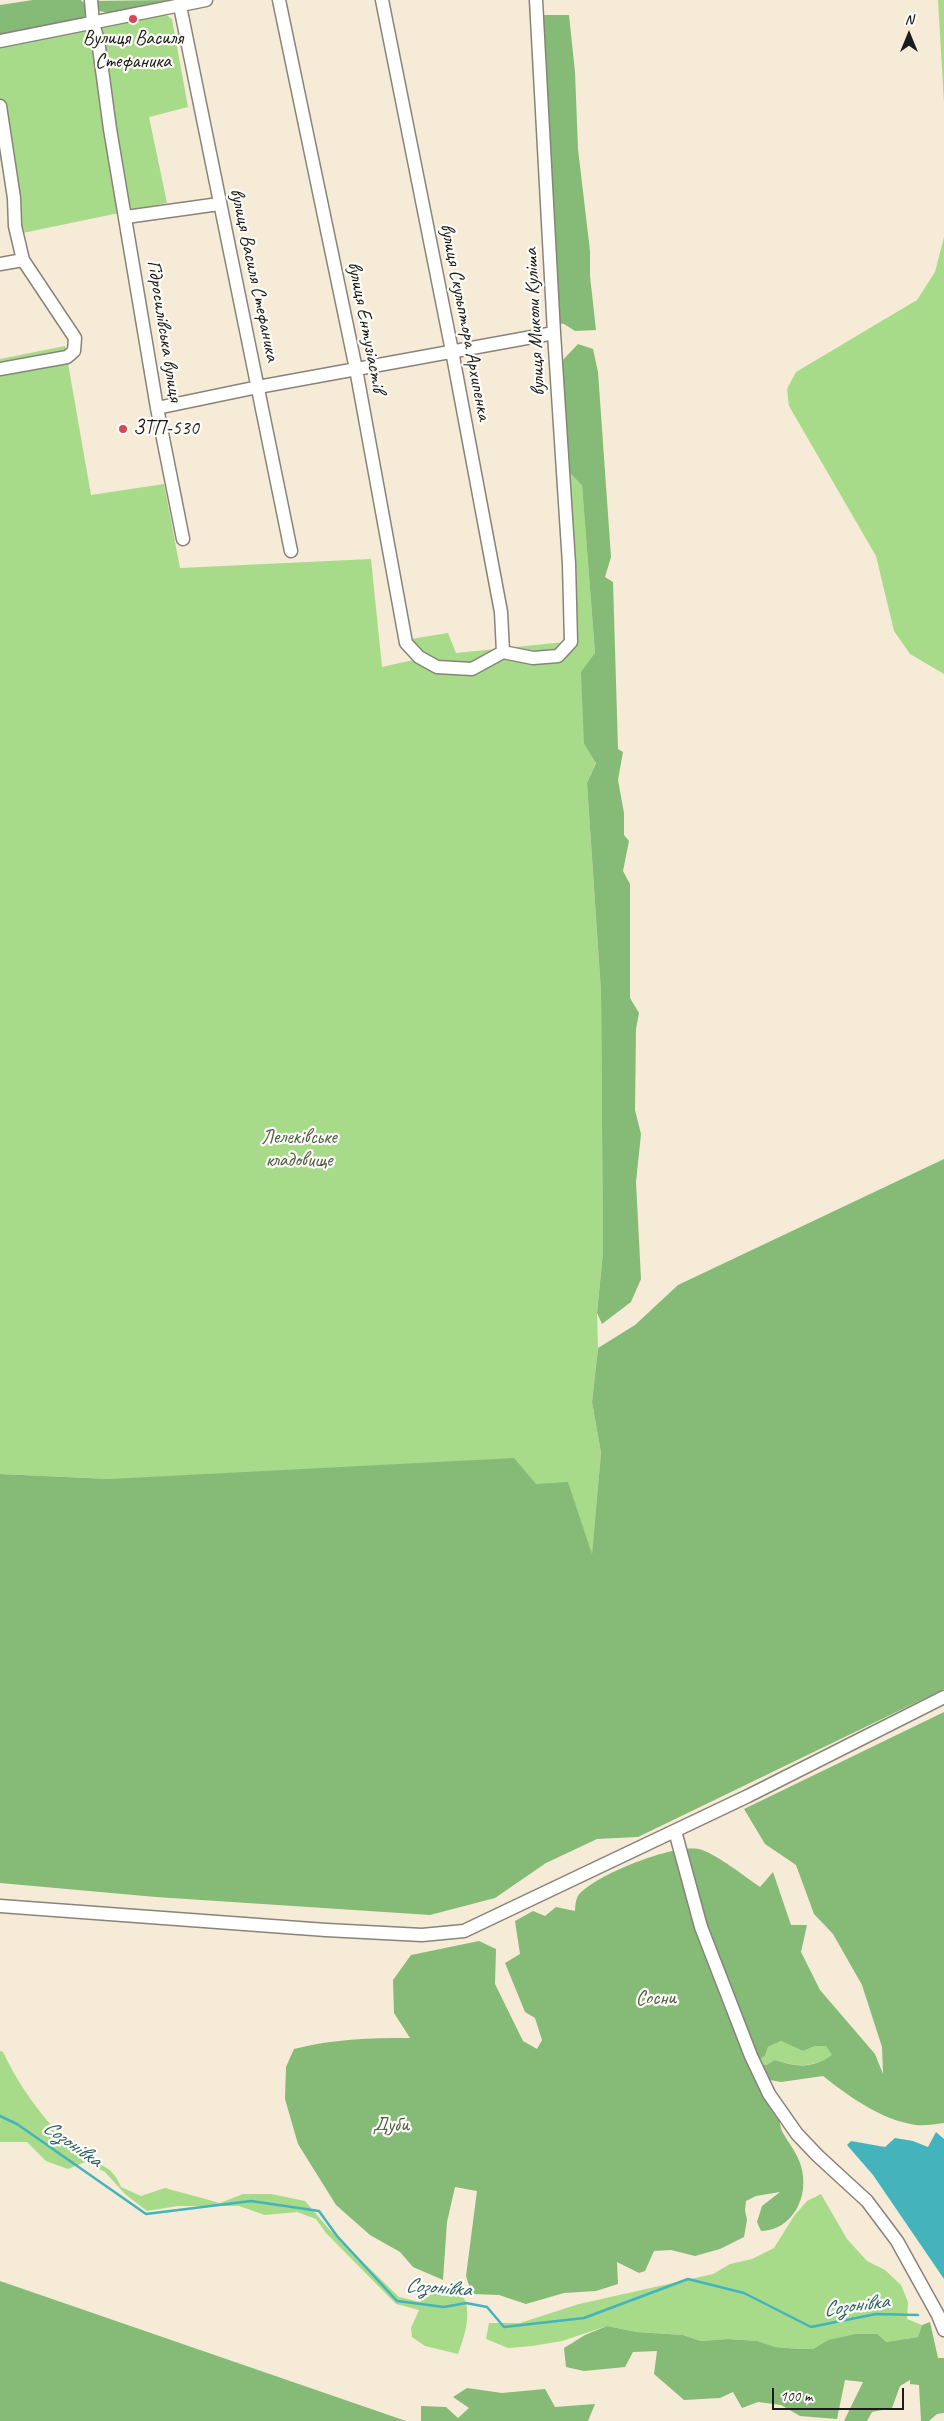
<!DOCTYPE html>
<meta charset="utf-8">
<style>
body{margin:0}
#map{position:relative;width:944px;height:2421px;overflow:hidden;background:#f5ebd6;font-family:Caveat,sans-serif}
canvas{display:block}
.north{position:absolute;left:884px;top:10px;width:50px;height:50px;-webkit-text-stroke:4px #fdfcf7;paint-order:stroke;rotate:0deg;font-size:14px;font-weight:700;line-height:20px;text-align:center;color:#1c1c1c}
.north::after{content:'';display:block;margin:auto;width:18px;height:22px;background:#1c1c1c;clip-path:polygon(50% 0,100% 100%,50% 72%,0 100%)}
.scale{position:absolute;left:772px;top:2388px;width:132px;height:22px;box-sizing:border-box;border:2px solid #1c1c1c;border-top:0;padding-left:6px;font-size:15px;line-height:18px;white-space:nowrap;color:#1c1c1c;-webkit-text-stroke:4px #fdfcf7;paint-order:stroke}
</style>
<div id="map">
<canvas width="944" height="2421"></canvas>
<div class="north">N</div>
<div class="scale">100 m</div>
</div>
<script>
const g = document.querySelector('canvas').getContext('2d');
g.lineJoin = 'round';
function fill(path, color) { g.fillStyle = color; g.fill(path, 'evenodd'); }
function strokePath(path, color, width, dash) { g.strokeStyle = color; g.lineWidth = width; g.lineCap = dash ? 'butt' : 'round'; g.setLineDash(dash || []); g.stroke(path); }
function drawText(font, color, halo, rows, align = 'center') {
  g.font = font + ' Caveat,sans-serif'; g.lineWidth = 4.5; g.setLineDash([]); g.textBaseline = 'middle'; g.strokeStyle = halo; g.fillStyle = color; for (const [text, x, y, turn = 0] of rows) {
    g.save(); g.translate(x, y); g.rotate((+turn || 0) * Math.PI / 180); g.textAlign = isNaN(turn) ? turn : align; if (halo) g.strokeText(text, 0, 0); g.fillText(text, 0, 0); g.restore();
  }
}
const green = new Path2D(`
 M938,0H944V103Z
 M165,14L172,19L188,107L149,117L167,203L13,235L0,157V47Z
 M944,237V674L910,654L894,631L876,556L789,406L787,389L796,372L917,300L935,272Z
 M65,346L91,495L164,484L180,568L371,559L382,667L413,660L411,639L448,633L456,653L575,641L567,470L582,484L595,653L584,744L596,762L587,783L601,992L603,1252L597,1313L598,1348L592,1402L601,1453L592,1556L536,1484L110,1479L0,1474V359Z
 M781,2041L803,2051L815,2046H826L833,2055C812,2068 797,2067 775,2060L766,2065H759V2060L765,2056L768,2047Z
 M0,2051L3,2052C20,2088 47,2125 77,2151C95,2167 111,2161 121,2187L141,2196L165,2188L220,2203L243,2194H271L305,2201L329,2229L399,2297L420,2302L431,2285L464,2298C472,2315 464,2338 458,2354L425,2346L412,2337L411,2328L419,2310L396,2304L326,2233L316,2219L297,2212L265,2215L239,2206H178L147,2211L125,2194L105,2172L85,2162L68,2169L46,2161L27,2142H0Z
 M821,2194L847,2239L867,2261L885,2270L901,2285L908,2302L907,2319L922,2325L918,2337L886,2342L828,2340L813,2349H800L775,2347L758,2341L728,2339L701,2341L683,2335L637,2332L607,2326L562,2341L532,2346L508,2348L486,2339L489,2323H520L579,2304L713,2274L730,2264L752,2259L774,2248L794,2216L807,2201Z`);
const forest = new Path2D(`
 M33,0H81L87,6L84,20L0,34V5Z
 M169,0L112,13L98,11L94,1Z
 M541,15H569L575,72L578,149L590,251V276L596,330L575,331L564,324L557,323Z
 M578,344L593,349L598,372L611,557L605,577L613,582L618,749L623,752L618,780L624,813V835L629,841L623,871L630,884V998L639,1013L636,1029L635,1110L641,1134L636,1182L641,1279L631,1302L602,1324L597,1313L603,1252L601,992L587,783L596,763L584,744L581,672L595,653L582,485L567,470L561,362Z
 M944,1159V1689L638,1837L597,1839L546,1863L495,1898L430,1915L156,1897L0,1883V1474L110,1479L514,1458L536,1484L568,1482L592,1554L601,1453L592,1402L598,1348L635,1325L678,1285Z
 M944,1712V2123C935,2124 925,2126 916,2125C881,2120 850,2097 823,2076L781,2082L764,2079C768,2090 774,2102 778,2115C780,2120 780,2128 783,2133C790,2145 797,2153 801,2166C810,2196 793,2230 761,2231L757,2222L762,2206L780,2192L756,2196L746,2201L745,2210L747,2220L744,2237L720,2249L695,2256L671,2250L654,2251L645,2271L639,2273L617,2262L618,2284L596,2291L564,2293L526,2304L499,2295L472,2294L466,2276L477,2191L455,2187L447,2222L443,2280L413,2267L400,2252L370,2235L336,2205L298,2144L285,2099L286,2067L294,2049C332,2039 370,2038 410,2038L394,2013L393,1980L411,1955L479,1941L496,1949L495,1984L523,2041L537,2049L542,2040L535,2018L525,2012L505,1963L520,1954L515,1921L533,1911L545,1916L556,1907L575,1911C575,1906 576,1899 578,1896C592,1876 679,1841 702,1850C719,1856 744,1876 760,1887L773,1872L791,1925H807L801,1952L820,1990L875,2054L883,2074L882,2047L862,1985L833,1934L814,1914L796,1865L765,1844L744,1809ZM781,2041L803,2051L815,2046H826L832,2055C812,2069 797,2067 775,2060L766,2065H759V2060L765,2056L768,2047Z
 M0,2281L406,2421H0Z
 M930,2322L938,2358H944V2413L937,2414L929,2421H921L919,2385L910,2384V2380L900,2386L892,2408L872,2412L867,2421H844L863,2382L845,2380L837,2419L800,2416L781,2405L758,2402L742,2408L733,2392L720,2398L684,2400L654,2374L657,2351L633,2352L625,2367L584,2371L566,2367L564,2348L585,2335L607,2326L637,2332L683,2335L701,2341L728,2339L758,2341L775,2347L800,2349H813L828,2340L856,2334H877L886,2342L918,2337L922,2325Z
 M467,2388L502,2393L545,2389L555,2407L595,2404L588,2421H421V2406L446,2407L458,2418L469,2408L453,2397Z`);
const water = new Path2D(`
 M936,2132L944,2139V2279L873,2175L847,2145L851,2141L885,2147L895,2138L913,2141L928,2147Z`);
const stream = new Path2D(`
 M0,2116L17,2124L146,2214L251,2201L319,2211L337,2236L397,2301L444,2307L466,2303L487,2307L504,2327L584,2318L688,2279L744,2293L811,2327L876,2314L918,2315`);
const minor = new Path2D(`
 M91,0L93,24L98,40L110,129L157,408L183,539
 M279,0L356,369L406,643L419,657L437,667L472,669L503,652L533,658L558,656L571,642L569,564L554,333L536,0
 M382,0L452,351L501,612L503,652
 M180,6L291,551
 M0,41L206,0
 M0,106L14,198L15,226L23,260L75,338L74,351L67,357L0,369
 M126,217L219,204
 M0,264L23,260
 M157,408L258,387L554,333
 M675,1831L701,1927L751,2056L769,2094L797,2134L818,2156L867,2201L897,2241L938,2315L944,2330
 M0,1906L326,1930L422,1935L464,1931L748,1796L944,1697`);
const markers = [
 [133,19,5,"#d1495b"],
 [123,429,5,"#d1495b"]
];
const poiNames = [
 ["Вулиця Василя",133,39],
 ["Стефаника",133,62],
 ["ЗТП-530",133,429,"left"]
];
const streetNames = [
 ["вулиця Василя Стефаника",254,275,78],
 ["вулиця Скульптора Архипенка",465,322,79],
 ["вулиця Миколи Куліша",535,322,-93],
 ["вулиця Ентузіастів",366,327,79],
 ["Гідросилівська вулиця",164,331,81]
];
const parkNames = [
 ["Лелеківське",299,1138],
 ["кладовище",299,1161],
 ["Сосни",656,1999],
 ["Дуби",391,2126]
];
const waterNames = [
 ["Созонівка",72,2144,35],
 ["Созонівка",438,2288,4],
 ["Созонівка",856,2306,-8]
];
fill(green, '#a7db8a');
fill(forest, '#85bb76');
fill(water, '#44b3bc');
strokePath(stream, '#44b3bc', 2.5);
strokePath(minor, '#888479', 15);
strokePath(minor, '#fff', 12);
for (const [x, y, r, color] of markers) { const dot = new Path2D(); dot.arc(x, y, r, 0, 2 * Math.PI); g.fillStyle = color; g.fill(dot); strokePath(dot, '#fdfcf7', 2); }
drawText('20px', '#1c1c1c', '#fdfcf7', poiNames);
drawText('20px', '#1c1c1c', '#fdfcf7', streetNames);
drawText('20px', '#4d5f42', '#fdfcf7', parkNames);
drawText('italic 21px', '#2e6064', '#fdfcf7', waterNames);
</script>
